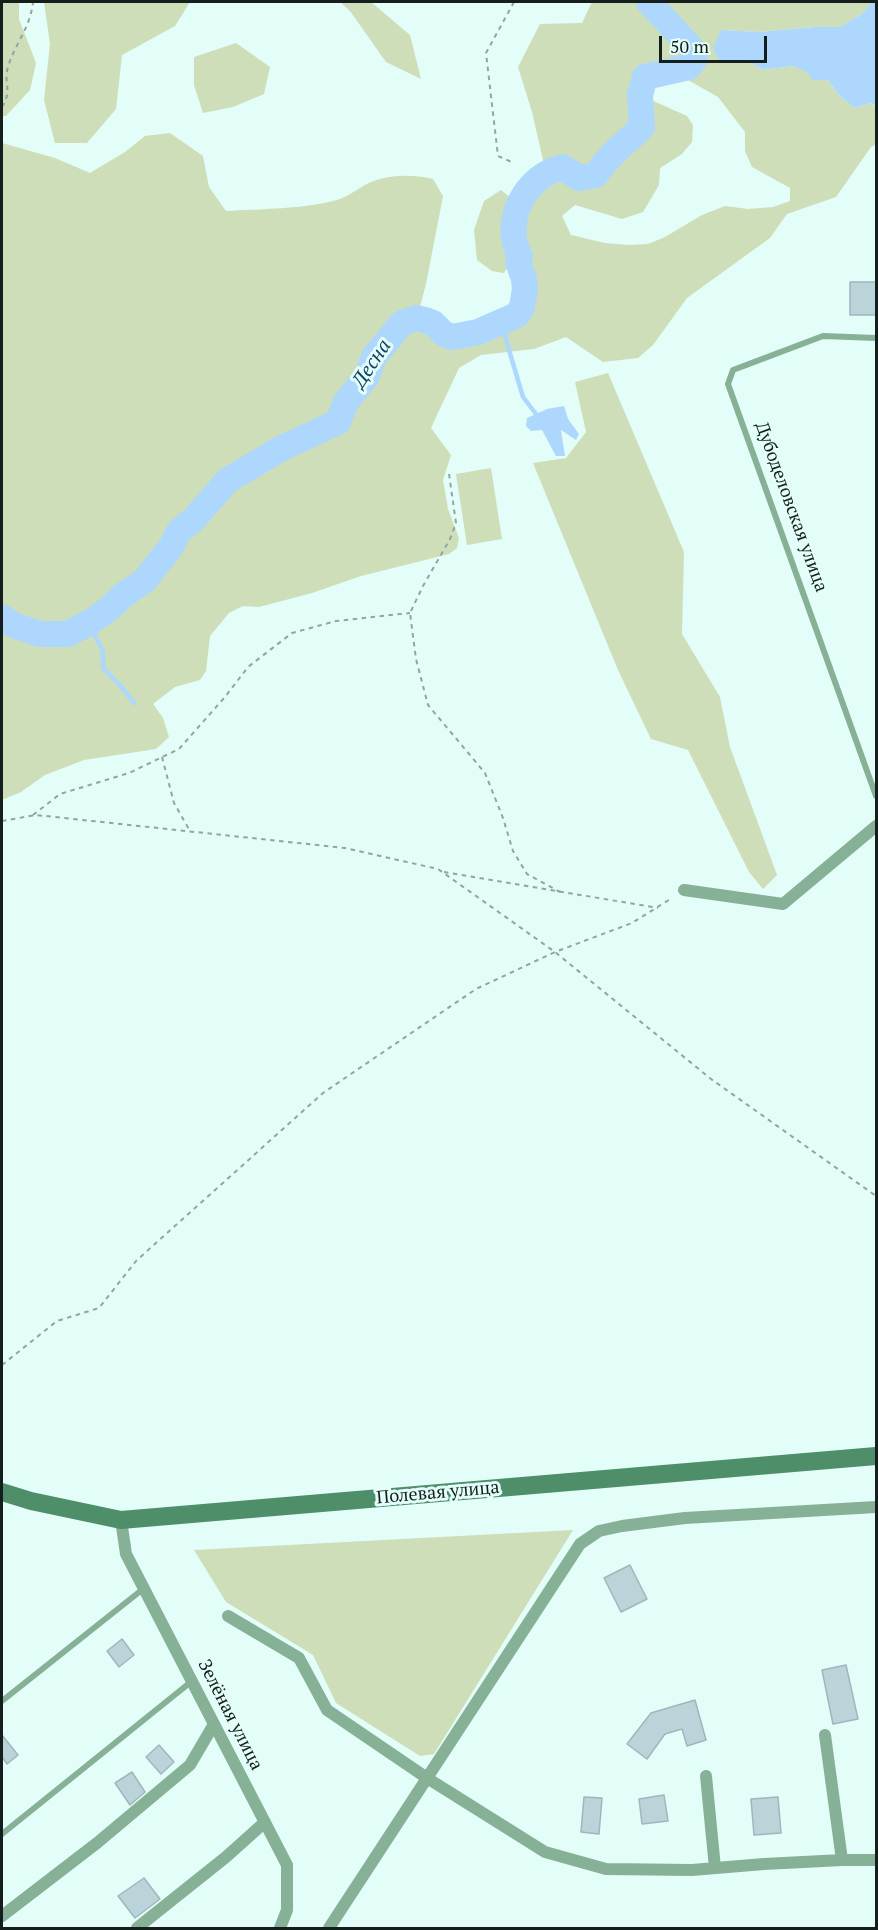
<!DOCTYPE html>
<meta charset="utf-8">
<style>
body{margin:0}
#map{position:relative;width:878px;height:1930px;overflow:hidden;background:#e3fdf9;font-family:"PT Serif",serif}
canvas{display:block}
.frame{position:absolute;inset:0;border:3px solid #141e1c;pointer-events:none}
.scale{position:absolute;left:659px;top:36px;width:108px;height:27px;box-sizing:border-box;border:3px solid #141e1c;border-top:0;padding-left:8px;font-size:18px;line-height:21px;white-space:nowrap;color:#141e1c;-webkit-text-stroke:4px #e3fdf9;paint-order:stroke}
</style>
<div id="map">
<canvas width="878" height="1930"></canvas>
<div class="frame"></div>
<div class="scale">50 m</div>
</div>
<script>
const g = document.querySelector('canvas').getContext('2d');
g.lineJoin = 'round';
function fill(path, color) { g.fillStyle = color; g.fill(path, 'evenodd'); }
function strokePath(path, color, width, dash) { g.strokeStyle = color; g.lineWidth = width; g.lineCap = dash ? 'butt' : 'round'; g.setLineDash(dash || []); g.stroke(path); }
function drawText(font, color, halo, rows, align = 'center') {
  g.font = font + ' "PT Serif",serif'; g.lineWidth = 6; g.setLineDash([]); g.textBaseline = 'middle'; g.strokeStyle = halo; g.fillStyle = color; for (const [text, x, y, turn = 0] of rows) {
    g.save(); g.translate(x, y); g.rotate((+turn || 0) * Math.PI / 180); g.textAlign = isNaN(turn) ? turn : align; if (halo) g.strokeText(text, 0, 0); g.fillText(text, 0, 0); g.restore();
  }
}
const green = new Path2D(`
 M2,2H19V19L36,63L30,90L6,116H2Z
 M44,2H190L175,26L122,55L116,109L87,143H55L44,100L50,44Z
 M340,2H371L410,35L421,79L386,62L350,11Z
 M592,2H872L862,14L840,27H815L759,32L721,30L719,60L747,61L764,70L793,66L828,80L838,94L854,108L871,103L876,108V144L871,147L836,197L787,214L770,238L687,298L653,345L638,358L603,362L566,337L534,349L481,355L459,368L431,428L451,455L443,480L448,509L459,538L457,548L449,554L361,576L312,593L259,607L243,606L229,613L210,636L206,671L200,680L175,687L153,704L163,718L169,737L156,749L84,760L45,775L21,792L2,800V143L55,158L90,173L125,152L145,136L170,133L203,156L209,187L226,211C260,209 304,209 337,200C347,197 356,190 365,185C385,174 411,174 433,179L443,196L426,284L417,318C423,319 429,321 434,324C440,329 444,336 453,337C465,337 509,322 518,314C523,308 524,299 525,292C526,279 516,268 520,256C511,241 512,217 520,201C525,189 536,181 546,173L532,112L518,67L540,24L582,23ZM672,71L718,97L745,132V151L752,167L790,188V201L773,207L748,209L725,206L702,215L665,237L648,244L628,245L605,243L571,235L562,216L575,205L622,219L643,212L659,185L660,168L682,154L692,142L693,125L687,116L640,95L645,77Z
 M236,43L270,67L264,94L233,107L203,113L194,85V57Z
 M501,190L512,199L506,236L514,257L504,273L492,271L477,260L474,230L484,201Z
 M608,373L684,552L682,634L720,697L730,747L777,875L763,889L749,872L688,750L651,739L618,670L533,463L566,458L586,432L575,382Z
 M491,468L502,539L467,545L456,474Z
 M573,1530L434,1754L420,1756L336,1703L313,1655L226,1602L194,1550Z`);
const water = new Path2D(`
 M872,2H876V107L871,103L854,108L838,94L828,80H813L807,72L793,66L764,70L747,61L719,60L713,48L721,30L759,32L815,27H840L862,14Z
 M564,406L568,419L579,434L576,440L561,430L565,456H556L542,430L531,431L526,426L527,418L547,409Z`);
const stream = new Path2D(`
 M503,321L506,340L523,397L536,414
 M96,617L95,636L103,651V668L120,685L134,703`);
const river = new Path2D(`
 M2,617L13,625L40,634H68L92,621L110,608L122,596L144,581L171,547L179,531L193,520L228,480L282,448L338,422L346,402L367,376L374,357L402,323L417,318L425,320L433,323L444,334L452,337L478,332L517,315L522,307L525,289L524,279L518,262L520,256C501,221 526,176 562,167L579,178L596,175C609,154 625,144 642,127L640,95L645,77L689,67L695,59L693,50L649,2`);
const building = new Path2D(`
 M850,282H876V315H850Z
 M630,1565L647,1599L621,1612L604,1578Z
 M122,1639L134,1655L119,1667L107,1651Z
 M846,1665L858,1719L833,1724L822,1670Z
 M695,1700L706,1740L687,1746L682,1729L665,1734L647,1759L627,1744L651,1713Z
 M2,1735L18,1755L7,1764L2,1757Z
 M159,1745L174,1762L161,1774L146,1757Z
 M132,1772L145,1792L130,1805L115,1783Z
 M664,1795L668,1821L642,1824L639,1799Z
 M584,1797L602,1798L599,1834L581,1832Z
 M778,1797L781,1833L754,1835L751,1799Z
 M144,1878L160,1899L135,1918L118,1896Z`);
const path = new Path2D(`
 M514,2L486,53L498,156L514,163
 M2,107C13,90 3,83 8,67C15,43 30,29 33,2
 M449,474L456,523L450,539L423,586L410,613L416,659L428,705L485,773L503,818L513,851L527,874L560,892
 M162,757L174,803L190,831
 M33,815L60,794L129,773L179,749L225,697L248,667L292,633L336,621L410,613
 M2,821L36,815L345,848L438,869L555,952L711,1079L876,1196
 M444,872L658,908
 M2,1365L57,1321L99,1308L136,1261L323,1093L476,989L555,952L632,923L672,898`);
const lane = new Path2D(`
 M876,338L823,336L733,370L728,384L876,796
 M2,1701L143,1589
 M2,1834L192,1681`);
const street = new Path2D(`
 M684,890L783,904L876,826
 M121,1520L126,1554L287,1865V1910L280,1928
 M228,1616L299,1658L327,1710L427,1778L545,1852L606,1869L692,1870L764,1864L842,1860H876
 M825,1735L842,1860
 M706,1776L715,1868
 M2,1916L97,1843L190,1765L214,1724
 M137,1928L226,1857L265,1822
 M329,1928L580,1544L599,1531L622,1526L685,1518L876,1507`);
const secondary = new Path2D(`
 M2,1492L31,1501L121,1520L876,1456`);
const streetNames = [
 ["Дубоделовская улица",791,507,70],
 ["Полевая улица",438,1493,-5],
 ["Зелёная улица",230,1715,63]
];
const waterNames = [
 ["Десна",372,364,-56]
];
fill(green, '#cddeb9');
fill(water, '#add7fd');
strokePath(stream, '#add7fd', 4.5);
strokePath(river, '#add7fd', 26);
fill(building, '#bbd4da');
strokePath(building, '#9fb6bd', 1.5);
strokePath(path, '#91a5a1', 2, [4.5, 4.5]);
strokePath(lane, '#87b197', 6);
strokePath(street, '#87b197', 12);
strokePath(secondary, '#4e8e69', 18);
drawText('18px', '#141e1c', '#e3fdf9', streetNames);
drawText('italic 20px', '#124265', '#e3fdf9', waterNames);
</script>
